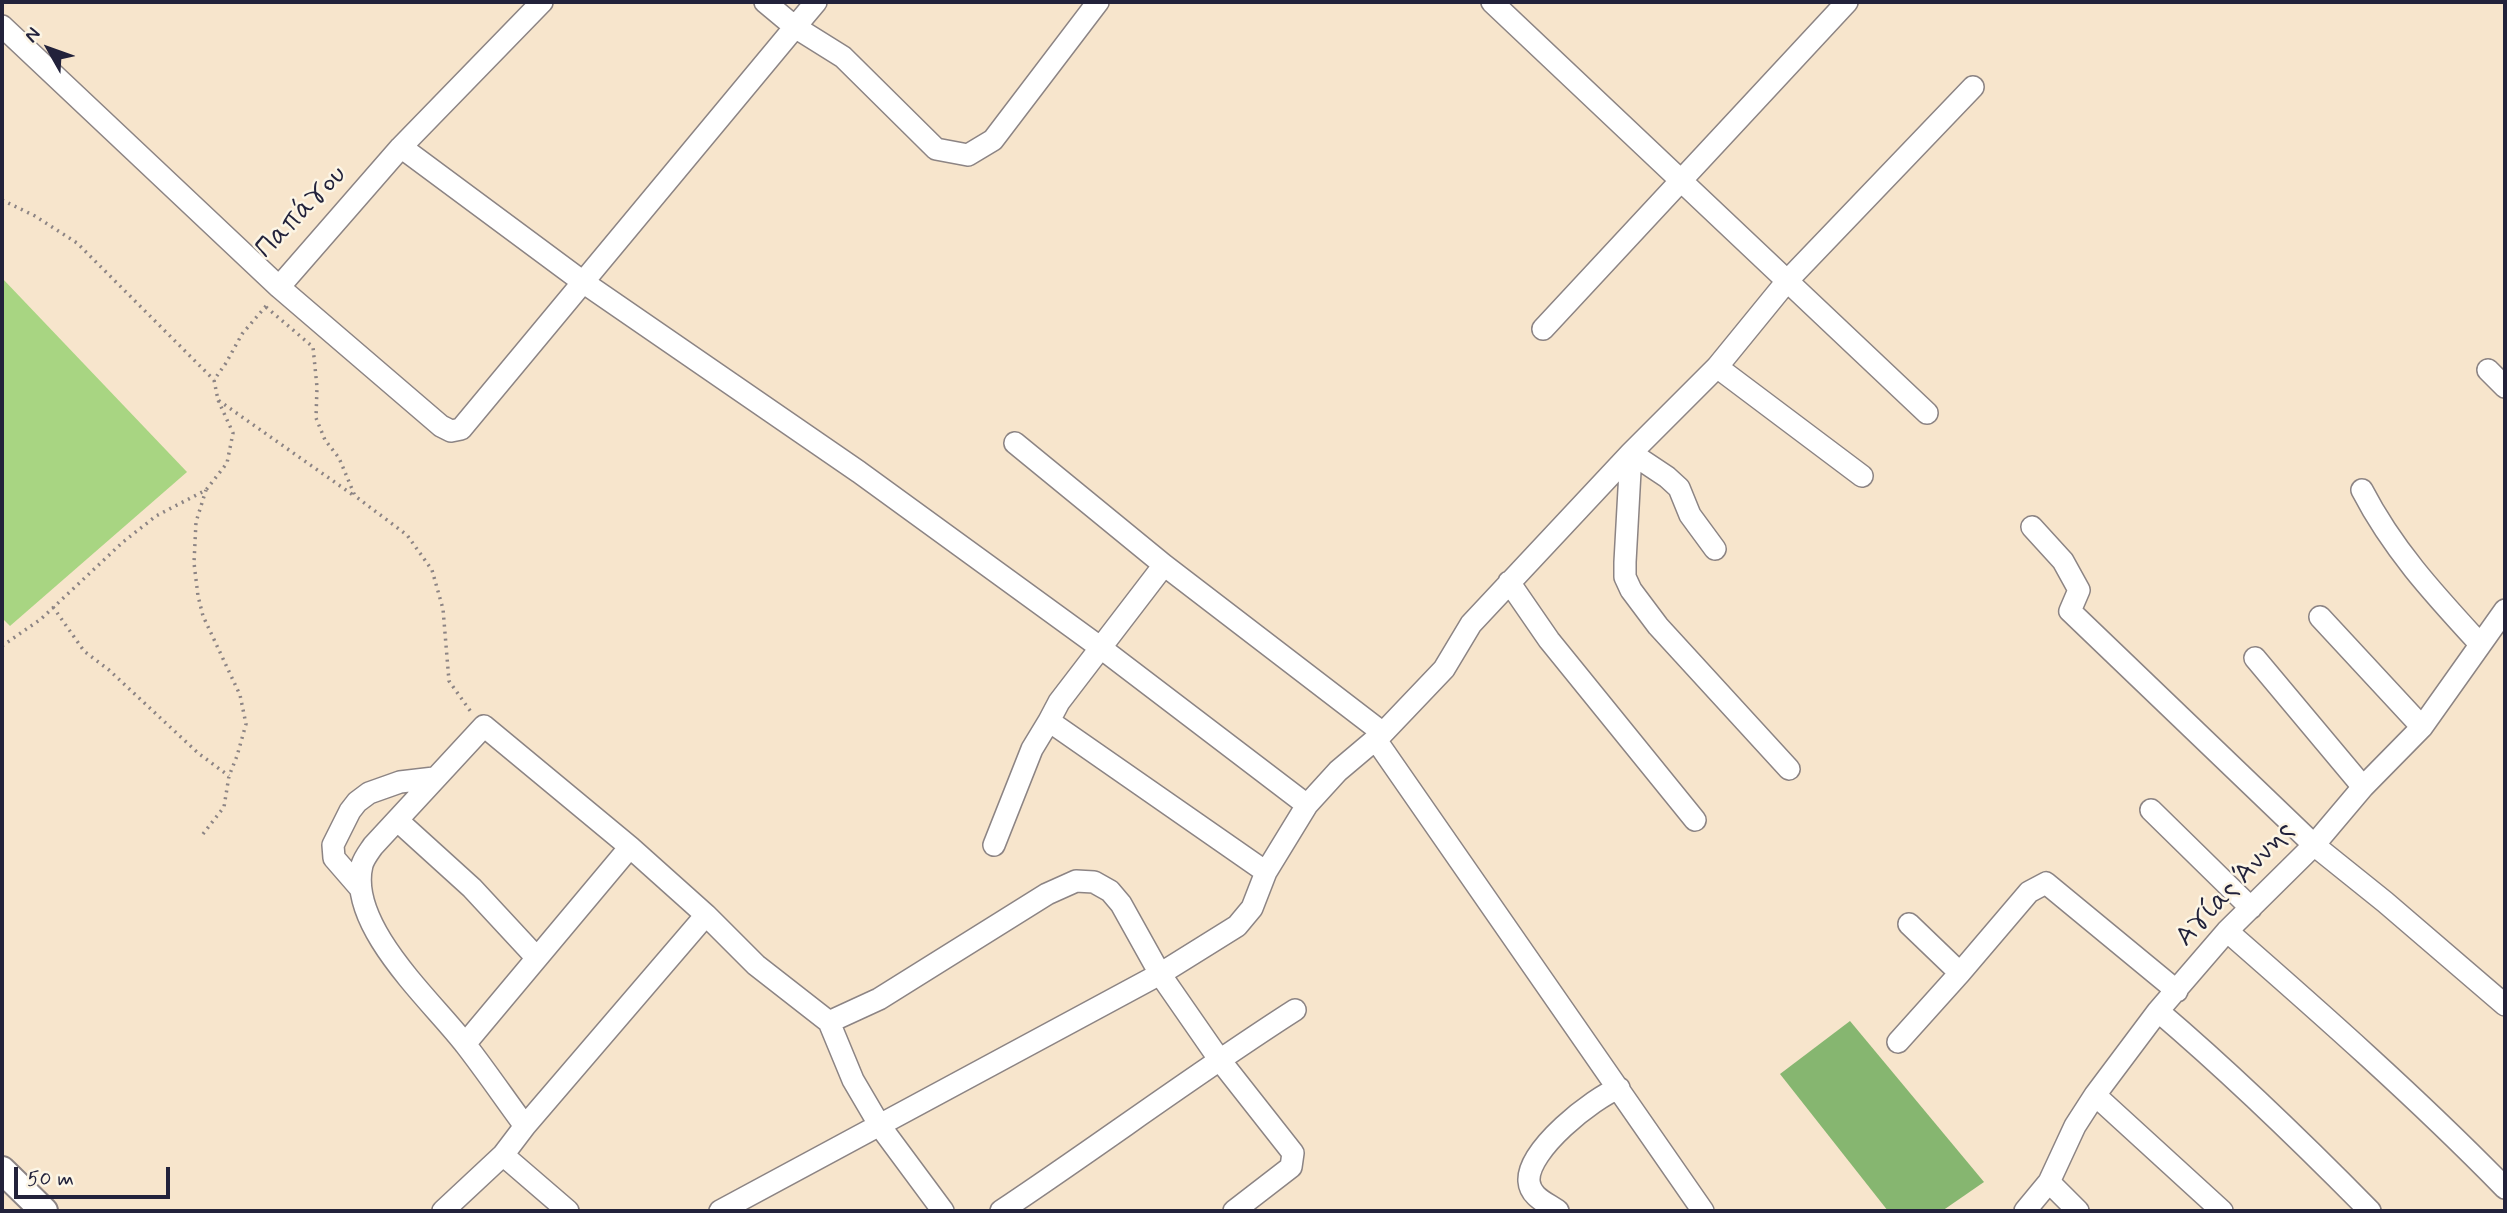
<!DOCTYPE html>
<meta charset="utf-8">
<style>
body{margin:0}
#map{position:relative;width:2507px;height:1213px;overflow:hidden;background:#f7e5cc;font-family:Mynerve,sans-serif}
canvas{display:block}
.frame{position:absolute;inset:0;border:4px solid #22223b;pointer-events:none}
.north{position:absolute;left:14px;top:14px;width:70px;height:70px;-webkit-text-stroke:5px #fcf5e5;paint-order:stroke;rotate:310deg;font-size:19px;font-weight:700;line-height:28px;text-align:center;color:#22223b}
.north::after{content:'';display:block;margin:auto;width:24px;height:32px;background:#22223b;clip-path:polygon(50% 0,100% 100%,50% 72%,0 100%)}
.scale{position:absolute;left:14px;top:1167px;width:156px;height:32px;box-sizing:border-box;border:4px solid #22223b;border-top:0;padding-left:9px;font-size:21px;line-height:24px;white-space:nowrap;color:#22223b;-webkit-text-stroke:5px #fcf5e5;paint-order:stroke}
</style>
<div id="map">
<canvas width="2507" height="1213"></canvas>
<div class="frame"></div>
<div class="north">N</div>
<div class="scale">50 m</div>
</div>
<script>
const g = document.querySelector('canvas').getContext('2d');
g.lineJoin = 'round';
function fill(path, color) { g.fillStyle = color; g.fill(path, 'evenodd'); }
function strokePath(path, color, width, dash) { g.strokeStyle = color; g.lineWidth = width; g.lineCap = dash ? 'butt' : 'round'; g.setLineDash(dash || []); g.stroke(path); }
function drawText(font, color, halo, rows, align = 'center') {
  g.font = font + ' Mynerve,sans-serif'; g.lineWidth = 5; g.setLineDash([]); g.textBaseline = 'middle'; g.strokeStyle = halo; g.fillStyle = color; for (const [text, x, y, turn = 0] of rows) {
    g.save(); g.translate(x, y); g.rotate((+turn || 0) * Math.PI / 180); g.textAlign = isNaN(turn) ? turn : align; if (halo) g.strokeText(text, 0, 0); g.fillText(text, 0, 0); g.restore();
  }
}
const green = new Path2D(`
 M2,278L187,472L10,626L2,618Z`);
const forest = new Path2D(`
 M1850,1021L1984,1182L1942,1211H1888L1780,1074Z`);
const path = new Path2D(`
 M2,200L35,216L77,243L214,380
 M266,306L242,334L226,363L214,380L218,400L353,495
 M266,307L313,347L317,387L316,418L325,440L339,458L355,496L407,535L432,570L443,609L449,681L471,712
 M53,607L84,651L109,670L198,753L229,776
 M2,646L41,619L123,542L156,516L206,490L227,463L233,433L218,400
 M203,834L224,807L229,776L237,756L246,724L240,695L203,616L198,596L194,563L196,522L206,490`);
const minor = new Path2D(`
 M765,2L795,27L816,2
 M1492,2L1927,413
 M2,26L279,287L401,147L542,2
 M401,147L583,282L859,472L1101,648L1307,805
 M279,287L441,426L451,431L461,429L795,27L843,57L936,149L968,155L993,140L1098,2
 M1543,329L1847,2
 M1717,367L1862,476
 M2488,370L2505,387
 M1015,443L1164,565
 M1631,453L1625,562V577L1631,590L1658,626L1789,769
 M1631,453L1667,477L1679,488L1690,515L1715,549
 M2362,490C2393,550 2435,595 2480,644
 M2032,527L2063,561L2079,590L2070,611L2314,845L2385,902L2505,1005
 M1509,582L1549,640L1695,820
 M2320,617L2422,727
 M2255,658L2363,787
 M1376,740L1703,1211
 M2151,810L2251,908
 M397,820L472,888L536,957
 M994,845L1032,749L1049,721
 M1266,872L1049,721L1059,702L1164,565L1383,733
 M360,888L334,858L333,845L350,811L357,802L369,793L400,782L434,778
 M1909,924L1960,973L2029,892L2046,883L2177,991
 M2227,931C2322,1014 2417,1098 2505,1188
 M2158,1011C2232,1074 2302,1142 2370,1211
 M829,1022L879,999L1047,894L1076,881L1094,882L1110,891L1121,904L1160,974L1219,1059L1293,1153L1291,1167L1234,1211
 M1898,1042L1960,973
 M465,1044L630,847
 M2095,1095L2222,1211
 M525,1126C505,1099 486,1071 465,1044C431,1000 347,926 362,865C364,858 369,852 373,846L484,726L630,847L706,915L756,965L829,1022L853,1080L880,1126L943,1211
 M503,1155L568,1211
 M2049,1182L2078,1211
 M443,1211L503,1155L525,1126L706,915
 M720,1211L1160,974L1237,926L1252,908L1266,872L1307,805L1338,771L1383,733L1444,669L1471,624L1631,453L1717,367L1788,280L1973,87
 M1001,1211C1100,1145 1195,1074 1295,1010
 M1558,1211C1547,1203 1530,1197 1529,1181C1527,1150 1593,1098 1619,1088
 M2025,1211L2049,1182L2075,1126L2095,1095L2158,1011L2227,931L2314,845L2363,787L2422,727L2505,610`);
const major = new Path2D(`
 M2,1170L44,1211`);
const streetNames = [
 ["Παπάγου",302,213,-46],
 ["Αγίας Άννης",2236,885,-47]
];
fill(green, '#a8d582');
fill(forest, '#86b670');
strokePath(minor, '#8c8484', 24);
strokePath(major, '#8c8484', 30);
strokePath(path, '#8c8484', 3.5, [2, 5]);
strokePath(minor, '#fff', 21);
strokePath(major, '#fff', 26);
drawText('28px', '#22223b', '#fcf5e5', streetNames);
</script>
